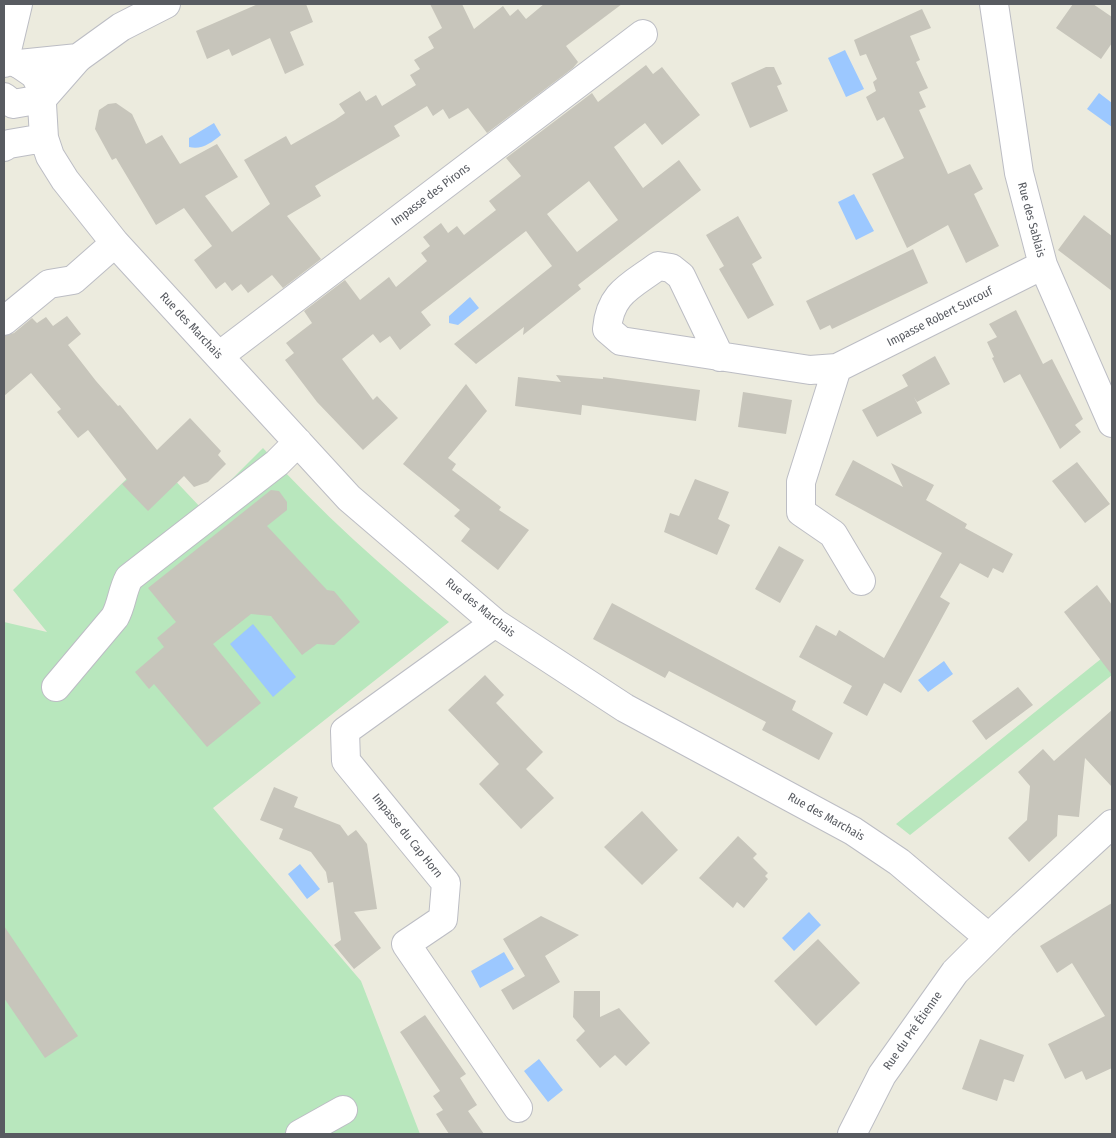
<!DOCTYPE html>
<meta charset="utf-8">
<style>
body{margin:0}
#map{position:relative;width:1116px;height:1138px;overflow:hidden;background:#ecebde;font-family:"Fira Sans Condensed",sans-serif}
canvas{display:block}
.frame{position:absolute;inset:0;border:5px solid #585b61;pointer-events:none}
</style>
<div id="map">
<canvas width="1116" height="1138"></canvas>
<div class="frame"></div>
</div>
<script>
const g = document.querySelector('canvas').getContext('2d');
g.lineJoin = 'round';
function fill(path, color) { g.fillStyle = color; g.fill(path, 'evenodd'); }
function strokePath(path, color, width, dash) { g.strokeStyle = color; g.lineWidth = width; g.lineCap = dash ? 'butt' : 'round'; g.setLineDash(dash || []); g.stroke(path); }
function drawText(font, color, halo, rows, align = 'center') {
  g.font = font + ' "Fira Sans Condensed",sans-serif'; g.lineWidth = 4; g.setLineDash([]); g.textBaseline = 'middle'; g.strokeStyle = halo; g.fillStyle = color; for (const [text, x, y, turn = 0] of rows) {
    g.save(); g.translate(x, y); g.rotate((+turn || 0) * Math.PI / 180); g.textAlign = isNaN(turn) ? turn : align; if (halo) g.strokeText(text, 0, 0); g.fillText(text, 0, 0); g.restore();
  }
}
const green = new Path2D(`
 M263,448C320,512 383,568 449,622L213,808L361,981L420,1134H4V622L47,632L13,590L151,455L202,509Z
 M1112,650V675L910,835L896,824Z`);
const water = new Path2D(`
 M845,50L864,89L846,97L828,58Z
 M1099,93L1112,103V127L1087,109Z
 M214,123L221,135C211,143 202,150 189,147V138Z
 M854,194L874,231L856,240L838,202Z
 M470,297L479,308L458,325L449,323V316Z
 M253,624L296,677L273,697L230,644Z
 M944,661L953,674L928,692L918,680Z
 M300,864L320,889L307,899L288,874Z
 M809,912L821,925L794,951L782,938Z
 M504,952L514,969L480,988L471,971Z
 M539,1059L563,1090L548,1102L524,1071Z`);
const building = new Path2D(`
 M258,4H306L313,22L290,32L304,65L285,74L270,38L232,56L229,49L207,59L196,31Z
 M430,4H462L474,29L503,6L510,16L518,9L526,19L544,4H622L566,46L578,62L573,68L487,133L468,108L449,119L443,109L433,116L427,106L394,126L400,136L315,186L321,196L287,216L321,259L283,288L272,275L248,293L241,284L232,291L225,282L216,289L194,260L212,246L184,208L156,225L116,158L112,160L95,129L99,110L108,104L116,103L132,114L146,144L162,135L180,164L217,144L238,177L205,196L232,232L270,204L244,160L286,136L291,145L335,120L345,113L339,104L360,91L366,101L376,95L382,106L416,85L410,75L420,69L414,60L434,48L428,37L442,28Z
 M1073,4H1093L1112,17V43L1101,59L1056,28Z
 M922,9L931,28L910,36L920,60L916,62L928,88L919,92L926,107L919,110L948,174L970,164L983,189L974,194L999,246L966,263L948,225L907,248L872,174L904,158L884,117L877,121L866,97L876,91L873,82L877,79L866,54L860,56L854,40Z
 M646,65L653,74L662,67L700,115L662,145L645,123L614,147L643,188L679,160L701,190L578,285L581,289L523,335L524,327L476,364L454,344L552,266L526,231L421,312L431,325L400,350L390,336L380,343L373,334L342,359L373,400L377,396L398,418L363,450L317,402L285,360L294,353L286,343L312,323L304,311L345,280L360,300L389,277L396,287L427,261L421,253L430,246L423,237L441,223L448,233L457,226L464,235L496,210L489,201L521,176L506,158L592,93L598,102ZM589,181L618,220L577,252L547,214Z
 M766,67H774L782,84L777,86L788,111L750,128L731,83Z
 M1084,215L1112,236V291L1058,250Z
 M738,216L762,258L752,264L774,305L748,319L719,269L724,266L706,235Z
 M913,249L928,283L832,329L830,325L820,330L806,301Z
 M1016,310L1043,364L1052,359L1083,419L1075,425L1081,432L1060,449L1020,374L1004,383L992,358L994,357L987,342L997,337L989,324Z
 M67,316L81,334L68,345L96,381L118,406L120,405L157,450L190,418L221,451L218,455L226,464L208,482L194,487L184,476L148,511L122,484L127,480L88,430L78,438L57,412L61,409L31,373L4,396V336L14,333L32,318L37,323L46,317L53,326Z
 M935,356L950,384L917,402L914,397L922,413L877,437L862,410L908,386L902,375Z
 M556,375L603,379V377L700,390L696,421L582,405L581,415L515,406L518,377L561,382Z
 M466,384L487,411L448,458L456,464L452,470L501,507L499,510L529,530L498,570L461,541L470,529L454,516L460,510L403,464Z
 M743,392L792,400L786,434L738,427Z
 M853,460L903,487L891,463L934,485L926,500L967,524L965,528L1013,554L1003,573L993,568L988,578L960,563L940,597L950,603L901,693L884,683L867,716L843,703L852,686L799,657L816,625L836,636L839,630L884,658L942,553L835,495Z
 M1077,462L1110,504L1085,523L1052,481Z
 M695,479L729,492L718,519L730,525L717,555L664,532L670,513L679,516Z
 M271,490L279,491L287,502V510L267,526L327,590L334,591L360,622L334,645L317,644L302,655L271,616L251,614L213,644L261,703L207,747L154,684L149,689L135,672L164,647L157,638L176,622L148,588Z
 M779,546L804,560L780,603L755,589Z
 M1097,585L1112,605V675L1064,612Z
 M612,603L796,701L792,710L833,733L819,760L762,730L766,722L669,671L665,678L593,639Z
 M485,675L504,695L496,703L543,752L526,769L554,798L521,829L479,784L499,764L448,710Z
 M1018,687L1033,705L986,740L972,721Z
 M1112,710V787L1085,758L1079,817L1058,815L1057,836L1029,862L1008,838L1027,820L1030,786L1018,772L1043,749L1054,761Z
 M274,787L298,797L294,807L340,825L348,836L356,830L367,844L377,909L354,912L381,948L354,969L334,945L341,940L333,882L328,883L326,872L311,852L279,839L283,829L260,820Z
 M642,811L678,850L642,885L604,847Z
 M738,836L757,854L753,858L768,873L765,876L768,879L744,908L737,902L733,908L699,878Z
 M1112,903V1068L1086,1080L1082,1071L1065,1079L1048,1044L1105,1016L1072,963L1057,973L1040,946Z
 M541,916L579,935L545,956L560,982L513,1010L501,990L525,976L503,939Z
 M4,926L78,1036L45,1058L4,998Z
 M818,939L860,983L816,1026L774,981Z
 M574,991H600V1017L619,1008L650,1043L626,1066L615,1055L600,1068L576,1040L585,1031L573,1017Z
 M425,1015L466,1074L460,1078L477,1105L468,1111L484,1134H449L436,1114L443,1110L433,1096L440,1091L400,1032Z
 M980,1039L1024,1055L1014,1082L1004,1079L997,1101L962,1089Z`);
const minor = new Path2D(`
 M994,4L1019,173L1043,265L1112,423
 M4,63L18,4
 M19,64L35,75L41,87L44,138L50,156L65,180L115,243L349,498L495,623L625,708L853,831L899,862L988,937
 M4,97L13,104L42,99
 M42,99L78,58
 M4,147L9,144L44,138
 M4,321L49,284L73,280L115,243
 M219,356L643,34
 M720,357L681,276L671,268L658,266C631,286 610,293 607,329L621,341L810,370L837,368L1043,265
 M837,368L801,482V512L833,534L861,581
 M495,623L345,731L346,761L446,883L443,919L406,944L518,1108
 M56,687L115,617C122,604 122,591 129,578L277,463L298,442
 M300,1134L343,1110
 M852,1134L882,1075L955,972L1002,925L1112,824`);
const tertiary = new Path2D(`
 M4,58L19,64L78,58L121,27L166,4`);
const streetNames = [
 ["Impasse des Pirons",431,195,-37],
 ["Rue des Sablais",1031,220,75],
 ["Impasse Robert Surcouf",940,317,-27],
 ["Rue des Marchais",191,326,47],
 ["Rue des Marchais",480,608,39],
 ["Rue des Marchais",826,817,29],
 ["Impasse du Cap Horn",407,836,51],
 ["Rue du Pré Étienne",913,1031,-55]
];
fill(green, '#b8e7bd');
fill(water, '#9cc8ff');
fill(building, '#c7c5bb');
strokePath(minor, '#bcbdc4', 30);
strokePath(tertiary, '#bcbdc4', 30);
strokePath(minor, '#fff', 28);
strokePath(tertiary, '#fff', 28);
drawText('12px', '#585b61', '#fff', streetNames);
</script>
